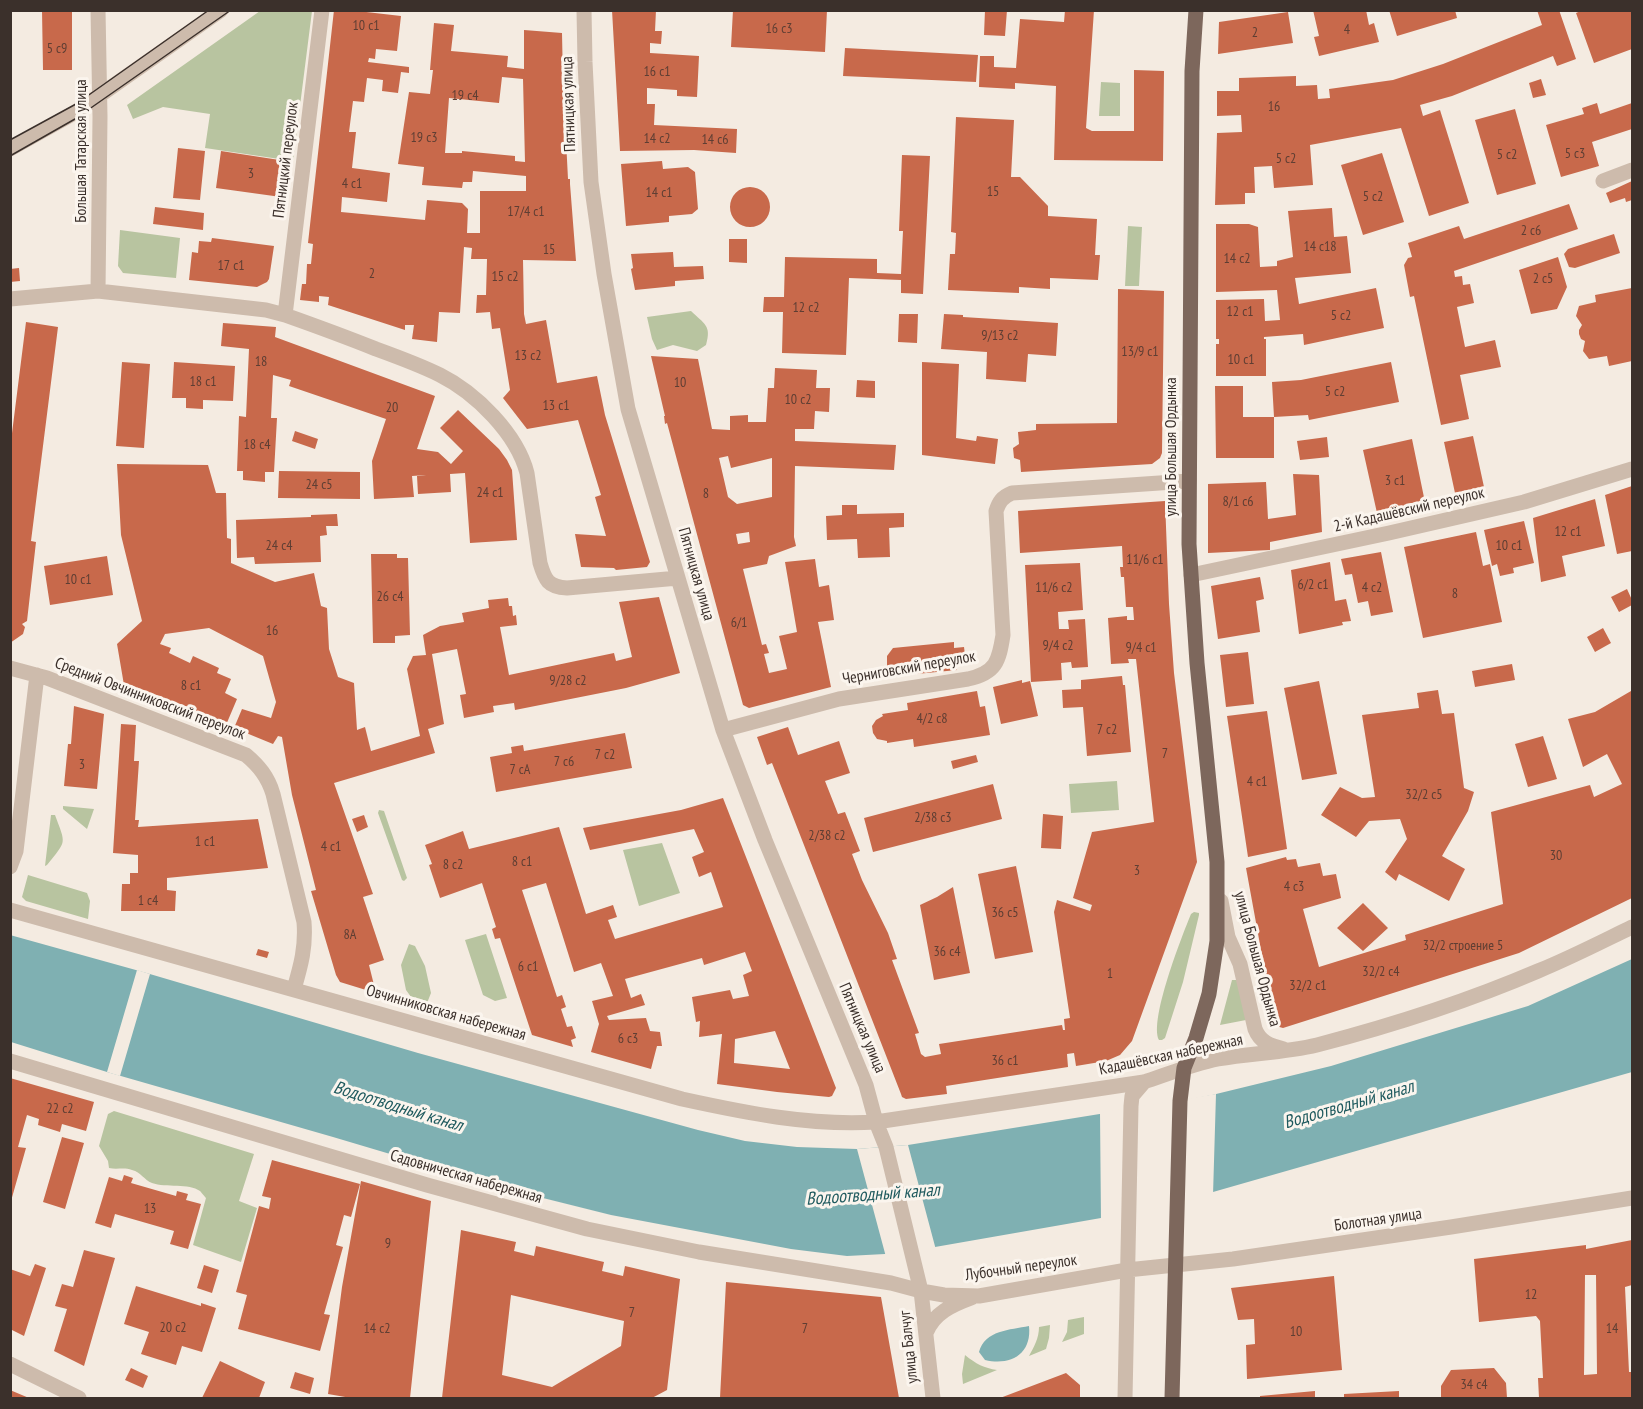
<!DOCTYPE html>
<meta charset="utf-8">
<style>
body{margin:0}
#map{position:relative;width:1643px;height:1409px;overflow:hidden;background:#f4ebe1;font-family:"PT Sans Narrow",sans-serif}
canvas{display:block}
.frame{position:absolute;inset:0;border:12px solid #3b302b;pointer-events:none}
</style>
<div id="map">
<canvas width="1643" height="1409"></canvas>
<div class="frame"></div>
</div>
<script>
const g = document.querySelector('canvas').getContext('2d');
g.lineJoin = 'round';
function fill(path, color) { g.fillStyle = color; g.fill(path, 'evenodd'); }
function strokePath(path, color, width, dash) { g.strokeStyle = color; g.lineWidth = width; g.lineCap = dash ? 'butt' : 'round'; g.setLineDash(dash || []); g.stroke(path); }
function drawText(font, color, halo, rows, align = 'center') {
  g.font = font + ' "PT Sans Narrow",sans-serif'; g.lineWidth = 6; g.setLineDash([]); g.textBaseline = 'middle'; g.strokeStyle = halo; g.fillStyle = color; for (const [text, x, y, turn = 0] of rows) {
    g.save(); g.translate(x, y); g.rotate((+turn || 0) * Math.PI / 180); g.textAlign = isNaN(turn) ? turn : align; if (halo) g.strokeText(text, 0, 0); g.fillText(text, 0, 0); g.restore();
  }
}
const green = new Path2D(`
 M260,11H312L293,161L205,148L210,114L163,107L133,119L127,105Z
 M1101,82L1120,83V116H1099Z
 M1128,226L1142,227L1139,286H1125Z
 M120,230L180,238L176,278L123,273L118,266Z
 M691,311C704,324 712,325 706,345L697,351L673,345L657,350L652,339L647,317Z
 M1117,781L1119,810L1071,813L1069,784Z
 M63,806L94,809L87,829L63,809Z
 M379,810L384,811L407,878L404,881L402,880L378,813Z
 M51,815H55C66,845 67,840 47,865L45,866Z
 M662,843L680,893L639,906L623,850Z
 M28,875L87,893L90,901L88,919L26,901L22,897Z
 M1194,912L1199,913V915L1183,982L1165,1038L1162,1040H1159C1149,1020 1182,936 1191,914Z
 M486,934L507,998L495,1001L483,995L465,940Z
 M409,944L415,946L425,966L431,993L427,1003L414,1001L406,990L401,965Z
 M1232,980H1237L1246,1020L1220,1025Z
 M114,1111L254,1154L239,1201L257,1208L241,1262L193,1245L206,1198C206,1198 200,1191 200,1191C189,1183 166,1188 152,1183C144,1180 141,1172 132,1170C124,1167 117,1170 109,1168L108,1161L99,1146L108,1114Z
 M1084,1317V1334L1062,1342L1067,1332L1068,1320Z
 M1050,1325L1049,1338L1046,1349L1029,1356C1034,1347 1039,1338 1039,1327Z
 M965,1355C976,1364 984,1368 997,1370L963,1384L962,1374Z`);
const water = new Path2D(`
 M10,935L143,972L418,1053L698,1130L745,1141L797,1147L857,1149L908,1145L1180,1101L1212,1095L1331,1066L1528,1006L1632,959V1072L1213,1192L1101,1218L935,1247L885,1254L847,1256L791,1249L611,1215L511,1190L333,1137L107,1072L11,1042Z
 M1029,1326C1032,1354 1011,1366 985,1360L979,1352C985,1330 1010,1330 1029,1326Z`);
const pier = new Path2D(`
 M137,970L150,974L120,1076L107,1072Z
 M1216,1094L1213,1195L1101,1221L1100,1113Z
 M908,1145L936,1250L886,1257L857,1149Z`);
const building = new Path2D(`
 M42,10H72V70H43Z
 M334,10H349L401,16L397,51L376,49L375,59L369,58L368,62L409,67V73L401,72L398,93L382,91L383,80L367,78L364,102L353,101L349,132H356L352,168L390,173L387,202L342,197L341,212L425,220L427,200L462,203L468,209L467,233H480V191H526V176L473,171L472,182H463L462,188L422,185L424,167L398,164L409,92L430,94L433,70H430L434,23L454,25L451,51L508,56L507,67L524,69V30L562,33L563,82L568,179H570V184L576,261L523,260L524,314L526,324L546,320L557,383L597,376L605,415L650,562L647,567L616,570L614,568L581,567L575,534L606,536L595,497L601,495L578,420L527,429L503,398L510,390L500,328L492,329L490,312L476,313L477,295H486L487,259H471L472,248L464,247L460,313L439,312L437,342L412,339L414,325H405V330L328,305L329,297L319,296V302L300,300L302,284H306L307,264H311L313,244L308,243ZM502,77L523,79L525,162L515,161V156L462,151V153H445L449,98L499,103Z
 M612,10H656L655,31H662L661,44L650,43V53L699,56L697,97L677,96V90L647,88V104H655L654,125L737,129L736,153L694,150L620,151Z
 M733,10H827L825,52L731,47Z
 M985,10H1007L1005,36L984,35Z
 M1065,10H1094L1086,128L1092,131H1134V70L1164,71L1163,161L1054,160L1056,86L1015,83V89L979,87L980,56H994V67L1016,68L1020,19L1064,22Z
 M1313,10H1366L1369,25L1374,23L1379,42L1319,56L1314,37L1319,36Z
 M1389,10H1455L1457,18L1397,36Z
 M1537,10H1559L1576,59L1557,66L1553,56L1452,96L1420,105L1423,116L1440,110L1469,203L1429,216L1401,128L1310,145L1313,185L1274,188L1272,166L1254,167L1255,193H1245V204L1215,205L1217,133L1242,132L1241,115L1217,116V91H1239V78L1296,76V86L1317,85L1318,99L1330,98L1329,89L1393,80L1443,64L1542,25Z
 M1583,10H1632V49L1594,63L1576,13Z
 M1288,12L1293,43L1218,54L1219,22Z
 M845,48L978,55L976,82L843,76Z
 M1541,79L1546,95L1533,98L1529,83Z
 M1597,103L1600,114L1632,103V129L1592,142L1599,166L1561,177L1546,125L1584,114L1582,108Z
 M1515,109L1536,184L1497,195L1475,120Z
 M956,117L1014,120L1011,177H1020L1048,206V216L1097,219L1095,255H1100L1098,280L1050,278V289L1019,287V293L948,290L950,254H955L956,233L951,232Z
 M178,148L205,151L200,200L173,198Z
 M221,151L286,161L281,197L216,188Z
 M1382,153L1404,222L1363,235L1341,165Z
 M902,155L930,156L923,294L901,293V280L849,278L846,355L782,353L783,312H763L764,297H784L785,257L877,259V273L901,274L903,231H899Z
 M662,161L663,169L688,167L695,172L698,209L692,214L669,216V222L626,226L621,164Z
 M1632,181V200L1626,202L1625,198L1610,203L1606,193Z
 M730 207a20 20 0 1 1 40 0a20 20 0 1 1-40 0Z
 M1569,204L1578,229L1454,271L1455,277L1462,276L1463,285L1470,284L1474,303L1457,307L1465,347L1495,340L1501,367L1460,375L1469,419L1441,425L1414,296L1410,297L1404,265L1408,258L1412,257L1408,243L1459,226L1464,239Z
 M155,207L204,213L203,230L153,224Z
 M1332,208L1334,237L1347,236L1351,273L1295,278L1299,304L1376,288L1384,328L1304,345L1303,334L1264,337V339H1266V376H1216V344H1219V339H1216V300L1264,299L1265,321L1280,320L1277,290L1216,292V224H1249L1258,227L1260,267L1277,266V261L1293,257L1288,211Z
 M1614,234L1620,253L1575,268L1569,267L1564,254L1568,249Z
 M212,238L274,246L269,279L267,282L257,287L189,280L192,252L198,253L199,241L211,242Z
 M729,239H747V263L729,262Z
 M673,252L674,267L703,266L704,279L675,281V286L635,290L631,269L633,268L631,254Z
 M1558,257L1567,287L1557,309L1531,314L1519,270Z
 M19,268L20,281L10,282V269Z
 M1632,288V361L1609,366L1607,356L1589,359L1583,351L1585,341L1581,339L1579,334V330L1582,325L1576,316L1579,306L1596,302L1595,295Z
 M1118,289L1164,291L1162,453L1160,458L1152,464L1021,472L1020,460L1014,458L1013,448L1019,444L1018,432L1036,430V424L1117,423Z
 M899,314H918L917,343L898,342Z
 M944,314L963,315V317L1058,323L1056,356L1028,354L1026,382L986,379L987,352L941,349Z
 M26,322L58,327L31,541L36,542L27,621L22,624L25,627L23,634L10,643V449Z
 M223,323L276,327L275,337L435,396L417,449L438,452L451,464L463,451L440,428L458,410L499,449L507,460L512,470L517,540L470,543L465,473L450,474L451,492L418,494L417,476L426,475L412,476L414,497L374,499L372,461L386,419L289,386L291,380L273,375L271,418H277L274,472H265V482L243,480V471H237L239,416L246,417L249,349L221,346Z
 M651,356L698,359L712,429L730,430V416L748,415V422H766L768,388H774L775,368L817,370L816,388H830L829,412L815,411L814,429H795V441L896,445L894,470L795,466L794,537L796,546L769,556L767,564L743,569L762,645L766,644L769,653L764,654L769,673L787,669L779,636L797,632L785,562L815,559L819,587L829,585L834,620L818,622L831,687L749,708L743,705L667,423L665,424L664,416H665ZM728,456L731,468L772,458V497L737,504L728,497L719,458ZM749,532L750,542L738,544L736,534Z
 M122,362L150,364L144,448L116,446Z
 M174,362L235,366L233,401L203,400V409L186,408V398H172Z
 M922,362L959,364L956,438L976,441L977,436L998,439L995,464L922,455Z
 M1391,362L1399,402L1309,420L1308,415L1274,417L1272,382L1301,380Z
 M857,380L875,381V398L856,397Z
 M1215,386H1243V417H1274V458H1216Z
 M295,431L318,439L315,449L292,441Z
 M1473,436L1484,487L1455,493L1444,442Z
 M1327,437L1329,457L1300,460L1297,441Z
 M1412,439L1427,512L1379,522L1363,450Z
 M117,464L208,465L216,493H226L227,538L231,539V563L275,582L314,573L321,606L327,608L329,649L338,677L354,683L357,730L365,727L371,751L420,736L407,669L413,656L426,655L423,635L440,626L464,622L462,613L489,608L488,600L508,598L509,606H512L513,616L516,615L517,625L500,627L509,675L614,653L616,661L632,657L619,602L659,597L680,673L626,688L515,710L514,703L493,706L494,712L464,718L460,695L466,694L457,649L432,654L444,724L428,729L435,753L334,783L373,894L363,897L384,960L369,965L374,985L366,990L340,982L336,975L311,891L316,890L292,795L282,737L278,736L273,744L234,728L242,709L271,718L276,702L263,656L209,628L165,634L160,644L171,648L169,653L190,663L193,656L219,668L217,673L231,679L225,693L237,699L226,725L213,719L212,722L124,685L117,644L142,621L121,535Z
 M279,471L360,472V499L278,498Z
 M1293,474L1319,475L1322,532L1270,542V550L1208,553V484L1266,482L1268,519L1296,515Z
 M1632,486V551L1617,554L1605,495Z
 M1595,499L1605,546L1562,556L1566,576L1541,582L1533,518Z
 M1165,501L1169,604L1174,673L1197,862L1132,1041L1120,1055L1106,1061L1076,1066L1074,1053L1067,1054L1068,1067L946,1086L947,1094L906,1099L902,1097L901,1094L772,763L767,765L757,737L788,727L798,755L839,741L850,773L825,781L838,814L845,812L860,851L852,854L862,880L888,933L897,959L892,960L919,1033L915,1034L921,1054L925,1057L941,1054L939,1044L1062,1025L1063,1030H1065L1064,1019L1070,1018L1054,912L1057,900L1090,911L1092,905L1073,898L1092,832L1154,822L1136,659H1128L1129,663L1111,664L1108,618L1127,616V620H1134L1133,607H1126L1124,577H1121L1120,567H1123L1122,546L1020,553L1018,511Z
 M842,505H857V514L904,513V527L889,528L890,557L858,558L857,539L827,540L826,516L842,515Z
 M337,514L338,526H326L327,535L320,536L321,562L255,564L254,557L237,558L236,520L311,517V515Z
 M1524,521L1534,563L1513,568L1514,573L1500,576L1497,564L1492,566L1484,530Z
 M1476,532L1483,566L1490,564L1502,622L1423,638L1404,547Z
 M1381,552L1393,612L1371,616L1368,601L1358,603L1352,574L1345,575L1341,559Z
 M371,554H397V558H408L410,635L395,636V643H373Z
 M107,556L113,595L50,605L44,566Z
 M1330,562L1335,601L1346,599L1351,621L1342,622L1343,625L1299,634L1291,570Z
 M1080,563L1083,610L1058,612L1059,629H1069L1068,620L1085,619L1088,667L1072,668L1071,662L1061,663L1062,680L1031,682L1025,565Z
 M1260,577L1264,599L1256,601L1260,632L1218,639L1211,586Z
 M1627,589L1632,600V605L1619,612L1611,597Z
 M1603,628L1611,643L1595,652L1587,637Z
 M954,642V648L964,647L966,663L956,664L957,670L896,676L891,672L887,666V656L893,648Z
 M1248,652L1254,704L1226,707L1220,655Z
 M1512,664L1515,680L1475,687L1472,671Z
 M1122,676L1123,685H1125L1131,752L1087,756L1083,707L1063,708L1062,690L1081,689V680Z
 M1022,680V683L1030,681L1038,716L1001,724L993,687Z
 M1319,681L1337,774L1302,780L1284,688Z
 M1438,690L1442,714L1454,713L1464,788L1474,792L1468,811L1442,856L1465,869L1449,901L1399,874L1396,881L1385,872L1407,839L1400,819L1369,821L1356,837L1321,815L1340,787L1362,798L1375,797L1362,715L1419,708L1417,693Z
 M977,691L980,707L985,706L990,735L914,747L913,739L887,743V741L877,739L873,733L872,726L876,720L883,716L882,714L908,710L907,703Z
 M1631,691L1632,694V898L1519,953L1283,1028L1276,1026L1274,1021L1246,868L1286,857L1287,860L1296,859L1298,867L1320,863L1323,876L1336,874L1341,898L1303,909L1319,967L1406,940L1405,935L1503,904L1491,812L1590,785L1594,797L1622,784L1607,754L1583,767L1568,719L1595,712Z
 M74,706L104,714L97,789L64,786L68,744H71Z
 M1267,711L1287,849L1248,857L1227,716Z
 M121,724L136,725L134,761H139L135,820H139L138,827L258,819L268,868L167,878V890L176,891L175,911H121L122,884H130V873H138V855L113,853Z
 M625,733L632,768L496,792L490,757L512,753L511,747L523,745L524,751Z
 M1543,736L1557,779L1528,787L1515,744Z
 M976,755L978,762L953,769L951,761Z
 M993,784L1002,819L873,852L864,818Z
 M723,798L836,1088L832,1096L829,1097L777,1092L717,1084L722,1034L699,1037L700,1021L696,1022L692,997L730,990L733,999L749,996L743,975L752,971L745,952L704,965L702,958L625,979L631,998L641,994L645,1005L607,1016L609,1020L646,1018L650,1031L660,1032L662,1046H657L651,1069L591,1052L599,1024L592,1001L613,996L601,963L574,972L546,883L522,890L557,997L562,995L566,1007L561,1009L567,1027L572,1026L576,1038L571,1040L573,1047L532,1035L500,938L495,939L492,929L496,927L482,883L440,898L429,865L432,864L425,845L463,831L469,849L559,827L586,914L613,905L617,917L608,920L615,939L723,907L711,872L699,877L692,857L704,852L694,829L590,850L583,828L681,810ZM775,1031L790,1069L734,1063L735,1039Z
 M1043,814L1063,816L1061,849L1041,848Z
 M364,815L368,827L357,832L352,819Z
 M1016,866L1033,952L995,959L978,874Z
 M953,887L970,973L934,980L920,905L937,897Z
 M1363,903L1388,928L1363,951L1337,928Z
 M258,949L269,952L267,958L256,955Z
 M10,1078L94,1102L86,1131L62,1124L60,1132L38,1125L39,1119L27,1115L18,1147L26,1148L11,1201L10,1126L12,1120L10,1119Z
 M62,1137L84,1143L65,1209L43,1202Z
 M272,1160L360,1184L351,1217L344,1215L336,1245L343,1247L324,1314L330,1315L320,1351L238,1329L247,1295L236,1292L259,1206L269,1209L271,1198L262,1196Z
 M124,1175L133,1178L131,1183L176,1196L177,1191L188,1194L186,1200L201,1204L188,1249L170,1244L174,1231L115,1214L111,1228L95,1223L109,1177L122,1181Z
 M361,1181L431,1201L410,1398H351L328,1394L342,1287Z
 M461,1230L516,1242L514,1251L534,1256L536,1246L604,1262L602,1271L623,1276L625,1266L680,1279L667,1390L652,1398H442ZM511,1295L624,1321L621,1346L552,1387L502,1375Z
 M1632,1240V1285L1625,1287L1629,1372H1632V1398H1539L1538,1378H1543L1540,1321L1536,1316L1479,1322L1474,1259L1586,1245V1249ZM1585,1275H1596L1597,1374L1584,1375Z
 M84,1250L115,1258L84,1366L54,1351L67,1309L55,1306L62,1284L73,1287Z
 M35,1264L46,1268L24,1336L10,1329V1269L30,1276Z
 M204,1265L219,1270L212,1293L197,1288Z
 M1334,1276L1342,1370L1247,1379L1246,1345L1255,1344L1254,1319L1238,1320L1231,1288Z
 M726,1282L881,1297L899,1398H720Z
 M136,1286L201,1306V1303L216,1308L202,1352L182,1346L176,1365L141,1354L149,1332L124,1324Z
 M220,1361L265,1382L259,1398H202Z
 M131,1368L148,1376L143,1388L125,1380Z
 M1494,1368L1506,1383L1507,1398H1441V1386L1451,1370Z
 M295,1372L314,1378L310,1394L290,1388Z
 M1066,1373L1080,1385V1398H1000Z
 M10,1390L29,1398H10Z
 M1315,1391V1398H1260V1396Z
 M1399,1391V1398H1344V1394Z`);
const minor = new Path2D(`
 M98,10L100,117L98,291
 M584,10L585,62L591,182L604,274L628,409L723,730L765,840L866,1085L876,1122L886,1147L921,1291L933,1398
 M10,149L76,112L221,10
 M1603,181L1632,170
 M10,299L98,291L266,310L285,315C316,326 346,337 376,349C398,357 420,365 440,375C476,393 517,434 527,473L540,563C545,580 548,587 567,588L678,578
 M285,315L322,10
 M1191,575L1389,533L1524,502L1632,469
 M10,668L47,678L246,755C259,766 268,777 273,794L304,922C306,947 301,965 294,989
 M723,730L839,699L968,679C996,673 999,661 1003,635L996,511C999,502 1002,497 1012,493L1189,481
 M10,867L16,851L37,675
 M1221,901L1228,937L1240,964L1255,1029C1260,1042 1270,1046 1284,1049
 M10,910L682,1099C746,1113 810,1126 876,1122L1144,1082C1168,1074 1193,1064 1218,1059C1251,1053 1284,1053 1317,1045C1390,1026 1468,1001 1538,971C1570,958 1601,942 1632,927
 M10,1061L427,1185L587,1229L699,1252L891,1283L921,1291L944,1295L979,1296L1127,1270L1233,1259L1451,1227L1632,1198
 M926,1333C934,1313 952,1305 971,1298
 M10,1364L79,1398
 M1125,1398L1131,1106L1132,1096L1144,1082`);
const major = new Path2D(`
 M1172,1398L1180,1101L1184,1068L1196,1038L1209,994L1217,941V862L1197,663L1189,544L1192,71L1196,10`);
const tram = new Path2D(`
 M10,140L76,104L209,10
 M10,156L75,119L231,10`);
const numberNames = [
 ["10 с1",366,26],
 ["16 с3",779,29],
 ["4",1347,30],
 ["2",1255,33],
 ["5 с9",57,49],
 ["16 с1",657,72],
 ["19 с4",465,96],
 ["16",1274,107],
 ["19 с3",424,138],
 ["14 с2",657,139],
 ["14 с6",715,140],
 ["5 с3",1575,154],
 ["5 с2",1507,155],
 ["5 с2",1286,159],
 ["3",251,174],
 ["4 с1",352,184],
 ["15",993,192],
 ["14 с1",659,193],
 ["5 с2",1373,197],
 ["17/4 с1",526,212],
 ["2 с6",1531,231],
 ["14 с18",1320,247],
 ["15",549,250],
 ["14 с2",1237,259],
 ["17 с1",231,266],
 ["2",372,274],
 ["15 с2",505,277],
 ["2 с5",1543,279],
 ["12 с2",806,308],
 ["12 с1",1240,312],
 ["5 с2",1341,316],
 ["9/13 с2",1000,336],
 ["13/9 с1",1140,352],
 ["13 с2",528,356],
 ["10 с1",1241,360],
 ["18",261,362],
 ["18 с1",203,382],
 ["10",680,383],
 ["5 с2",1335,392],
 ["10 с2",798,400],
 ["13 с1",556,406],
 ["20",392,408],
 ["18 с4",257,445],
 ["3 с1",1395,481],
 ["24 с5",319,485],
 ["24 с1",490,493],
 ["8",706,494],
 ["8/1 с6",1238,502],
 ["12 с1",1568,532],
 ["24 с4",279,546],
 ["10 с1",1509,546],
 ["11/6 с1",1145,560],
 ["10 с1",78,580],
 ["6/2 с1",1313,585],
 ["11/6 с2",1054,588],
 ["4 с2",1372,588],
 ["8",1455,594],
 ["26 с4",390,597],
 ["6/1",739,623],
 ["16",272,631],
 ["9/4 с2",1058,646],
 ["9/4 с1",1141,648],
 ["9/28 с2",568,681],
 ["8 с1",191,686],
 ["4/2 с8",932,719],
 ["7 с2",1107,730],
 ["7",1165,754],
 ["7 с2",605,755],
 ["7 с6",564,762],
 ["3",82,765],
 ["7 сА",520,770],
 ["4 с1",1257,782],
 ["32/2 с5",1424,795],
 ["2/38 с3",933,818],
 ["2/38 с2",827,836],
 ["1 с1",205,842],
 ["4 с1",331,847],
 ["30",1556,856],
 ["8 с1",522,862],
 ["8 с2",453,865],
 ["3",1137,871],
 ["4 с3",1294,887],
 ["1 с4",148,901],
 ["36 с5",1005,913],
 ["8А",350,935],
 ["32/2 строение 5",1463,946],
 ["36 с4",947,952],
 ["6 с1",528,967],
 ["32/2 с4",1381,972],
 ["1",1110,974],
 ["32/2 с1",1308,986],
 ["6 с3",628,1039],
 ["36 с1",1005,1061],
 ["22 с2",60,1109],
 ["13",150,1209],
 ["9",388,1244],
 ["12",1531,1295],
 ["7",632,1313],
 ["20 с2",173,1328],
 ["14 с2",377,1329],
 ["7",805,1329],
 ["14",1612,1329],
 ["10",1296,1332],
 ["34 с4",1474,1385]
];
const streetNames = [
 ["Пятницкая улица",569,104,-92],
 ["Большая Татарская улица",81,151,-90],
 ["Пятницкий переулок",286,160,-83],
 ["улица Большая Ордынка",1171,447,-90],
 ["2-й Кадашёвский переулок",1409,510,-13],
 ["Пятницкая улица",696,574,74],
 ["Черниговский переулок",909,668,-10],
 ["Средний Овчинниковский переулок",150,699,21],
 ["улица Большая Ордынка",1257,959,75],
 ["Овчинниковская набережная",446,1013,16],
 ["Пятницкая улица",862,1028,67],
 ["Кадашёвская набережная",1171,1055,-12],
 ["Садовническая набережная",466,1177,16],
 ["Болотная улица",1378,1220,-8],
 ["Лубочный переулок",1021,1268,-8],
 ["улица Балчуг",909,1347,-96]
];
const waterNames = [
 ["Водоотводный канал",1349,1105,-16],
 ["Водоотводный канал",398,1107,17],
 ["Водоотводный канал",873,1195,-4]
];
fill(green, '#b8c4a0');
fill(water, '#7fb0b2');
fill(pier, '#f4ebe1');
fill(building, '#c8694b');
strokePath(minor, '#cdbbac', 15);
strokePath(major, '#7d675c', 15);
strokePath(tram, '#3b302b', 1.5);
drawText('14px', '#5e3e33', null, numberNames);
drawText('16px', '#3b302b', '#fbf5ee', streetNames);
drawText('italic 18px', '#1f5a5e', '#fbf5ee', waterNames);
</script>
